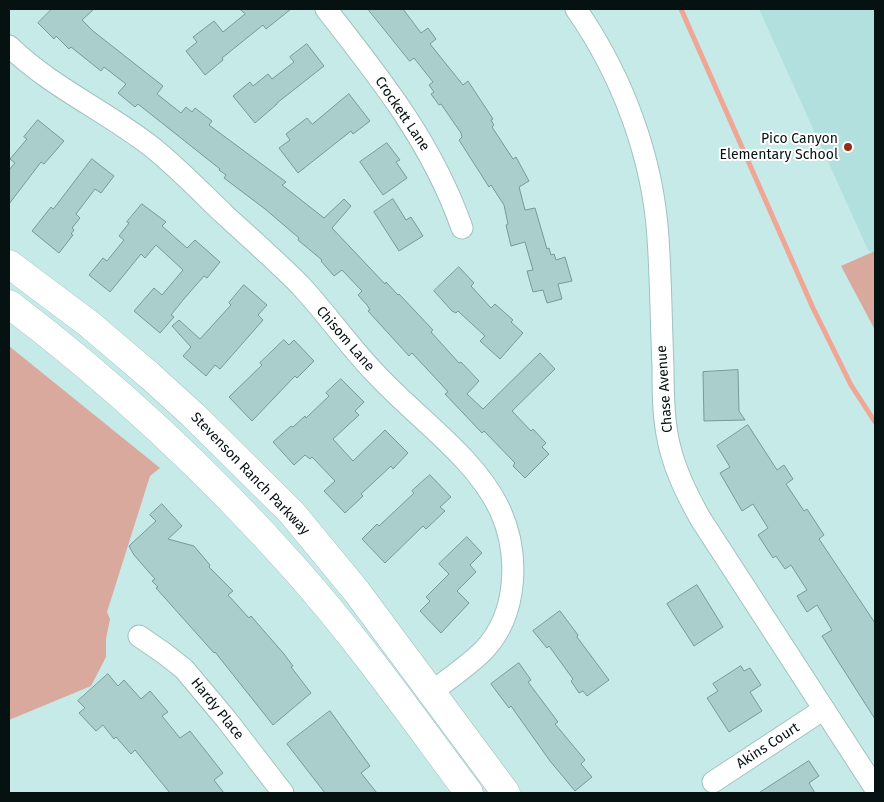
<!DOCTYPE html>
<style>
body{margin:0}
#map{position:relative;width:884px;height:802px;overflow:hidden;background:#c5eae7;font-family:"Fira Sans",sans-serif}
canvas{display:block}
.frame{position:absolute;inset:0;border:10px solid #061212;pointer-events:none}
</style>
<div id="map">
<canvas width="884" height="802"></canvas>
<div class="frame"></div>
</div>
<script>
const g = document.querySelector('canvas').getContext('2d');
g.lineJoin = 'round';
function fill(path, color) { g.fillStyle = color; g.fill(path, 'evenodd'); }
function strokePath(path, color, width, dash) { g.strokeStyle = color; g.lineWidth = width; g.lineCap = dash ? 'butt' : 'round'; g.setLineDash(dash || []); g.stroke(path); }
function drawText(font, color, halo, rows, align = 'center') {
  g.font = font + ' "Fira Sans",sans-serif'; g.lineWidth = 4; g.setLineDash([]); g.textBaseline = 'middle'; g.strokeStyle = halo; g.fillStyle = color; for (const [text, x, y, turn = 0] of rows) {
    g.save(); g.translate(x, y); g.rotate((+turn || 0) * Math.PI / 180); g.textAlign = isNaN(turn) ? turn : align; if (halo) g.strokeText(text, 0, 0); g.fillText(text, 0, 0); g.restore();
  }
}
const built = new Path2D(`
 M759,9H875V254L868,250Z`);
const green = new Path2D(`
 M875,251V330L841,266Z
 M9,346L160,468L150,476L107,612L110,619L106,639V657L91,686L9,720Z`);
const stream = new Path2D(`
 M681,9L813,308L851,385L875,422`);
const building = new Path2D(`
 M52,9H94L82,20L93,31L163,86L157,94L181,113L186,107L192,112L195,108L212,121L209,125L286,182L282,185L324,218L344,199L351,206L332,228L385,284L386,282L398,295L399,294L433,330L431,332L459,363L461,362L479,381L467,394L483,409L540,353L555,369L512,411L531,431L533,429L546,443L542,447L549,454L525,478L513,466L515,463L484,431L482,433L445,394L448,392L441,384L412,353L409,356L368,311L370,310L367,305L358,295L362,291L342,270L334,276L321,261L322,260L298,240L299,238L265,209L224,178L226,175L219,170L220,169L138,104L135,107L118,93L126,84L104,67L101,71L71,47L69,49L56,36L54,39L38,23Z
 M240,9H291L266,29L263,25L222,58L223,60L205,75L186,51L197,42L193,37L214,21L223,32L245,14Z
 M368,9H403L421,33L428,28L436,39L430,44L463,85L468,81L493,119L491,120L494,125L492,127L513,159L516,157L529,181L519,187L525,210L535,208L547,249L549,248L551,255L554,254L556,260L565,257L572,281L558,284L562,299L547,303L543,290L533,292L527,271L533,270L525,242L511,246L506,225L508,224L504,205L491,185L489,187L459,140L462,137L461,133L441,104L439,105L431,94L434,92L429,85L433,82L414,58L410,61Z
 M307,44L324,66L277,103V104L255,123L233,96L250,82L253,86L268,74L272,79L294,62L290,57Z
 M349,94L370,121L353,134L351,131L298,173L279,148L290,140L286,134L307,118L312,124Z
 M38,120L64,141L44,164L41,162L9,204V170L15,163L10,159L27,139L24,137Z
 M387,143L400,160L396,162L407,178L383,195L360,162Z
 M92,159L114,176L101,193L95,189L76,214L80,218L72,228L74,230L71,234L73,235L59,253L32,231L51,207L53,209Z
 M393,199L406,220L411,217L423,236L399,251L374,212Z
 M142,204L166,222L162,226L187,248L195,240L220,262L207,278L204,276L183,300L171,315L174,317L160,333L134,311L154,288L162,295L183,270L156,245L145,258L141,254L110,292L89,275L103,258L107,261L124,240L119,236L129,223L127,222Z
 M459,267L474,283L471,286L491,308L495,304L513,320L511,322L523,333L500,359L480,341L485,336L458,311L456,313L452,311L434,291Z
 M244,285L267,305L258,315L263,320L220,369L215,365L206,376L183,356L191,347L172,326L179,320L200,339L231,305L229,303Z
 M284,340L289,345L294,340L314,361L297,378L295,376L252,421L229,397L262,365L260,363Z
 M738,370L739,411L745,420L704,421L703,372Z
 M341,379L364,402L355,411L359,415L333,439L353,461L385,430L408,453L393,469L391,466L361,494L363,496L345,513L324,491L335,481L312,457L310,459L305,455L294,465L273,442L291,426L293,427L305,416L306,418L329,396L326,393Z
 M748,425L777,470L784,465L793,479L786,484L804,511L807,509L824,535L819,539L875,623V719L822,636L832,630L817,605L807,612L797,596L807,590L791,565L785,569L776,556L773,558L758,535L768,528L753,504L742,511L720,473L730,467L717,446Z
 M430,475L451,497L440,507L445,511L426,529L423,526L385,563L362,539L377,524L379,526L414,493L412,491Z
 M162,504L182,526L168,539L194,546L210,565L209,567L233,591L228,595L249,618L251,616L284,654L293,666L291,667L311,693L273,725L215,652L214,653L156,588L158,587L152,581L155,579L134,555L129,546L156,521L150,515Z
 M467,537L482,553L470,565L476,572L457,591L469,603L441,633L420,611L430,601L426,597L449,574L439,564Z
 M697,585L723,627L694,646L667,604Z
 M560,611L578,635L577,637L609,680L587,696L583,691L579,693L571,681L573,679L549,646L547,648L533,631Z
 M519,663L531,680L528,682L558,722L555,724L585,760L581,764L592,777L575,791L550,761L511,706L509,708L491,684Z
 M741,666L744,671L750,668L761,685L750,692L762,711L729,732L707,698L718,691L713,684Z
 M108,674L118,686L124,680L141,699L150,691L168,712L162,716L180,738L190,731L223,773L214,780L224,793H170L135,750L131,754L116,737L114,739L103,725L96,731L79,713L85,708L78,701Z
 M330,711L370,766L361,773L377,793H325L287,744Z
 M809,761L819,776L809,783L815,793H759Z`);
const minor = new Path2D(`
 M326,9C381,79 432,143 462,228
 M576,9C622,75 653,157 658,238C661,280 661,323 663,366C663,389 663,412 667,434C672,464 685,491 700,518L875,788
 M9,46C51,87 106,111 152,147C178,168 201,192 225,215C250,238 276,261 300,285C327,314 349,346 376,374C404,404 436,429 464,459C478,474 491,491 500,510C520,554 518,614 484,650C468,666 449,679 431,692
 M139,636L165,654L184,669L226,719L283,793
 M713,782L824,709`);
const secondary = new Path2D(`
 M9,264L89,324L149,375L193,415L292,513L357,592L506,793
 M9,304C112,382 211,474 297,571C359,641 413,718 469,793`);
const markers = [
 [848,147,5,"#962d19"]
];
const streetNames = [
 ["Crockett Lane",402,114,56],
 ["Chisom Lane",345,339,49],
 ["Chase Avenue",665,389,-94],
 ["Stevenson Ranch Parkway",250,474,46],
 ["Hardy Place",217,709,51],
 ["Akins Court",768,746,-33]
];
const poiNames = [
 ["Pico Canyon",838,139],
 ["Elementary School",838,155]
];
fill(built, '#b2e0de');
fill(green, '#daa99e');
strokePath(stream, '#f0a695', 5);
fill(building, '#aacecc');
strokePath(building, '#779998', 1);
strokePath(minor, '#9fc2c0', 23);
strokePath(secondary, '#9fc2c0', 29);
strokePath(minor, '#fff', 21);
strokePath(secondary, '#fff', 28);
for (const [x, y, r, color] of markers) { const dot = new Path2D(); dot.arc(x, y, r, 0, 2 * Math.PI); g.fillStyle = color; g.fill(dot); strokePath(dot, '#fff', 2); }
drawText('14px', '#061212', '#fff', streetNames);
drawText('14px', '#061212', '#fff', poiNames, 'right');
</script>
